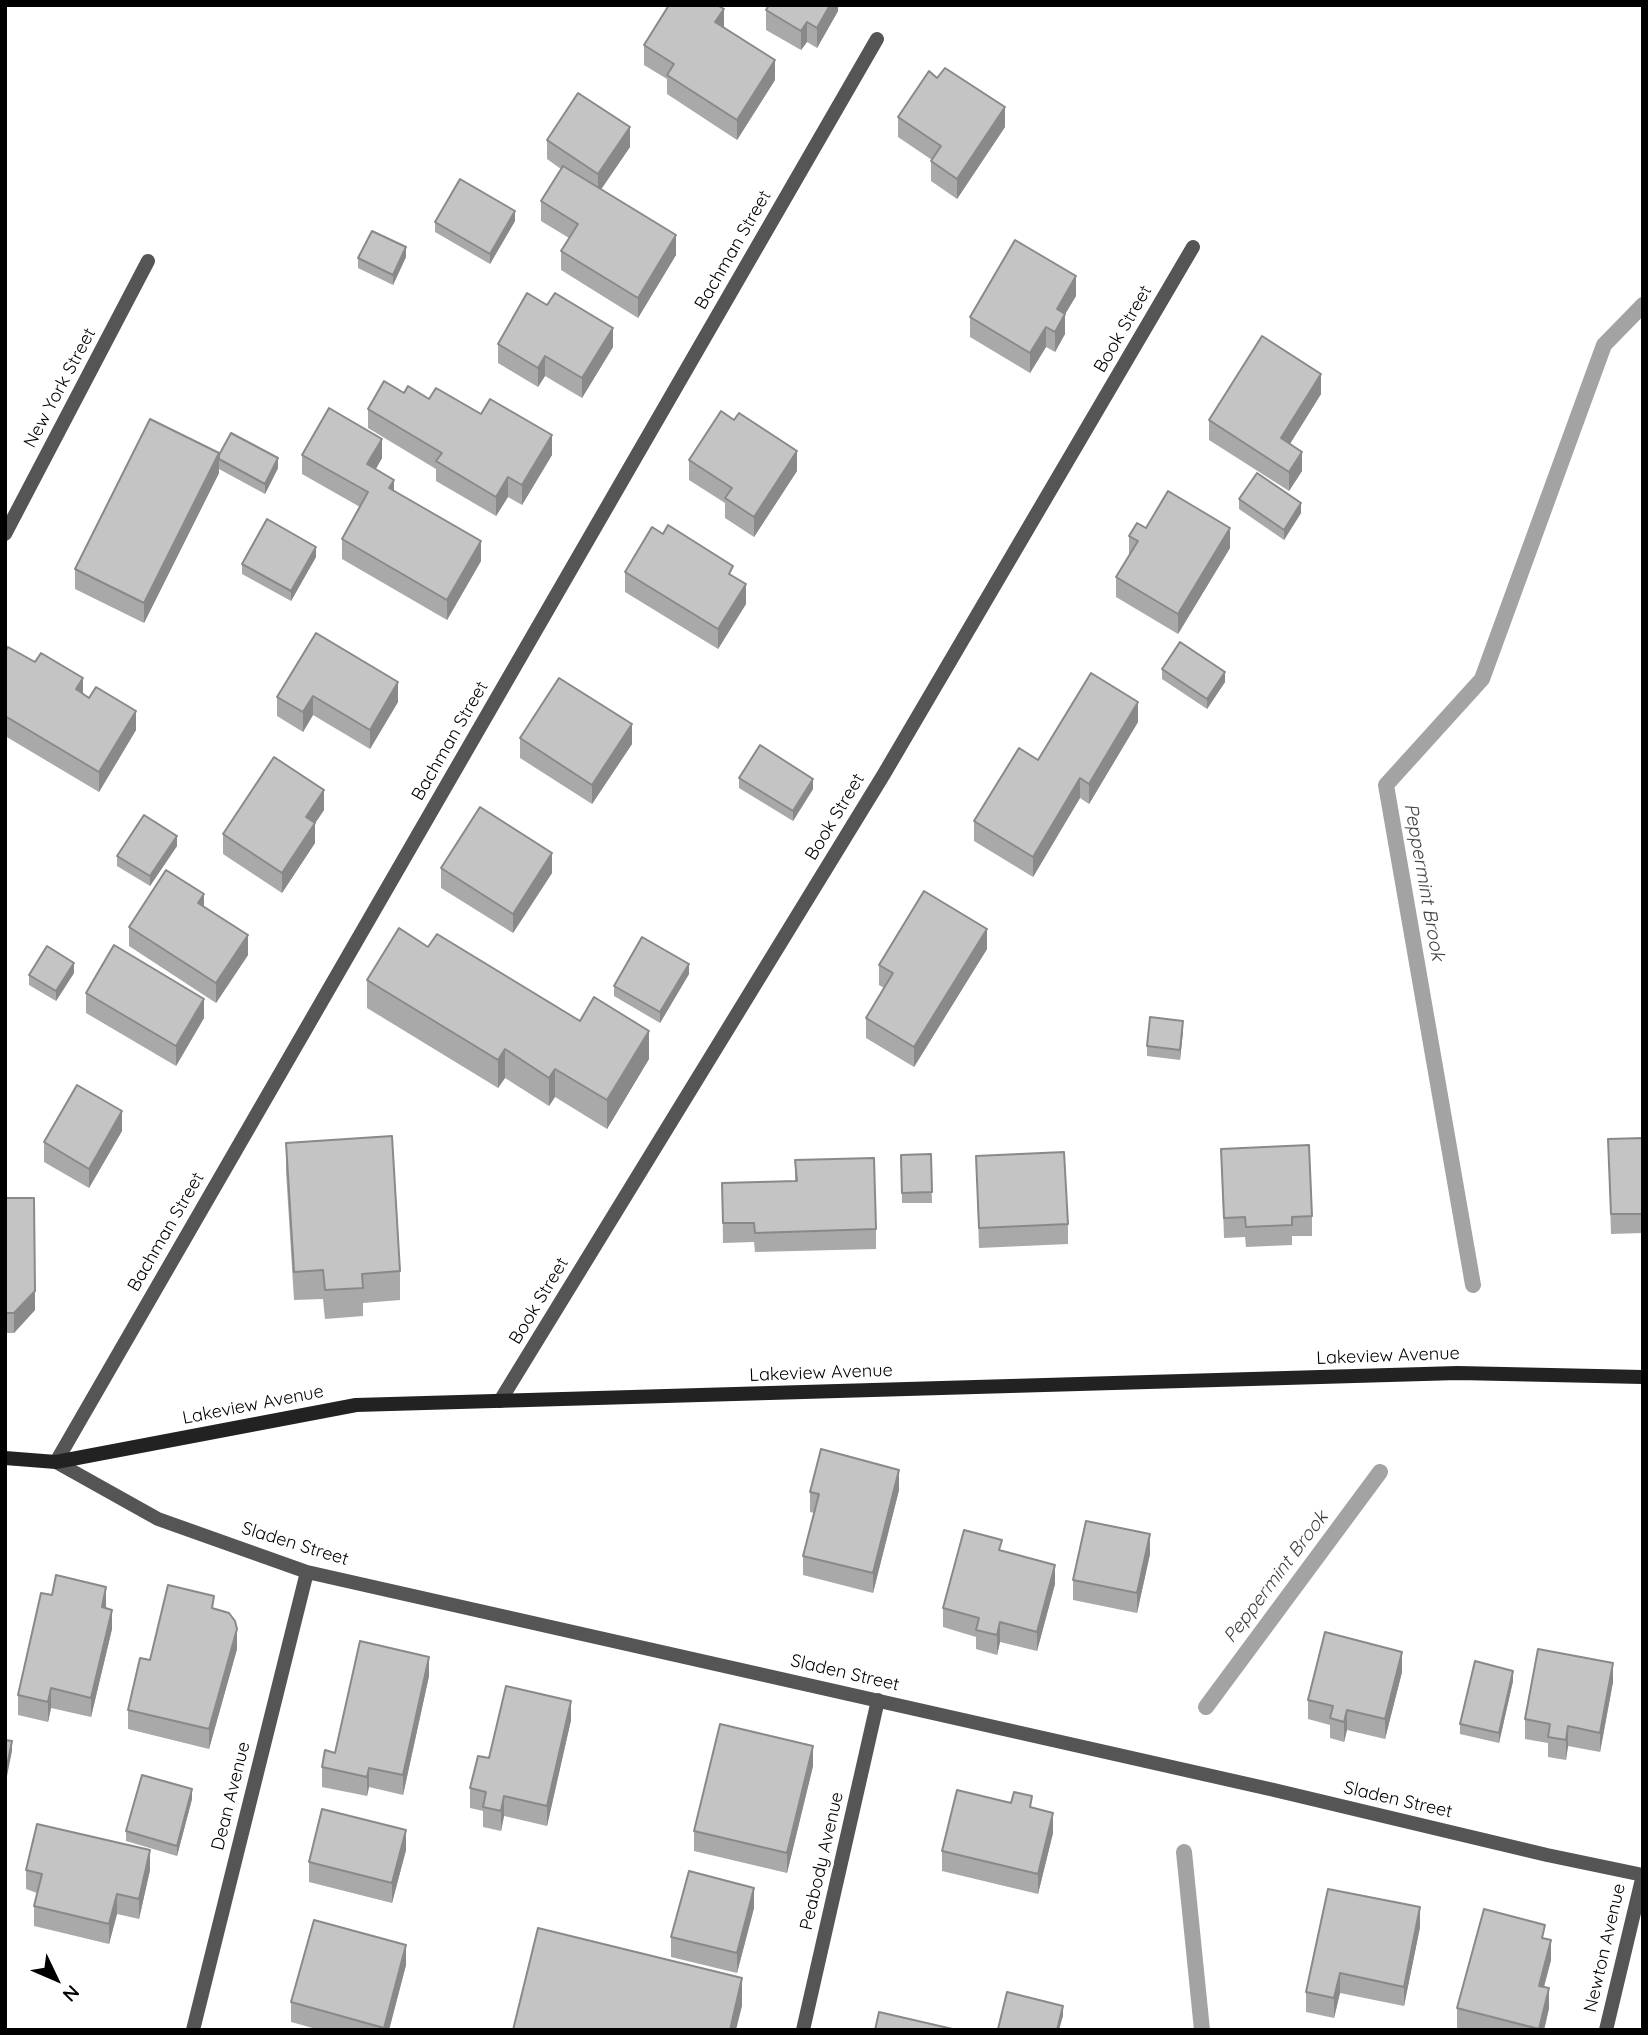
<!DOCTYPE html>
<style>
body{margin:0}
#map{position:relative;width:1648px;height:2035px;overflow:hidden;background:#fff;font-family:Quicksand,sans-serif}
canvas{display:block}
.frame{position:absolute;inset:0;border:7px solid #000;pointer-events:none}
.north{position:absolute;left:21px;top:1944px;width:70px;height:70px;-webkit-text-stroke:5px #fff;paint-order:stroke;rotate:134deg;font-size:19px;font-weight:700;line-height:28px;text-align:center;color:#000}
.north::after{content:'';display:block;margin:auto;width:24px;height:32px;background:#000;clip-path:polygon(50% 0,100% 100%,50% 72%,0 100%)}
</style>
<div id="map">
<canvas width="1648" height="2035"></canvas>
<div class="frame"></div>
<div class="north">N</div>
</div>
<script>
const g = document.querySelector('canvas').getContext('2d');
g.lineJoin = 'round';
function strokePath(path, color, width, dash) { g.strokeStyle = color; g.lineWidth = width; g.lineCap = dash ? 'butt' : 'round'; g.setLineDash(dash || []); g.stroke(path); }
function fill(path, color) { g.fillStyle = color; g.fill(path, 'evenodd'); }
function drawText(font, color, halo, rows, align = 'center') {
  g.font = font + ' Quicksand,sans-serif'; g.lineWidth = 6; g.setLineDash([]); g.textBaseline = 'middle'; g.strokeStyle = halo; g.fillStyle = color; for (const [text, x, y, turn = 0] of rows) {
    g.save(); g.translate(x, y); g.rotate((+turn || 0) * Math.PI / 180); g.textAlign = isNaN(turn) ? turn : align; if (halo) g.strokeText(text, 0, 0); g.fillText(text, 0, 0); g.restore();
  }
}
const stream = new Path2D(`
 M1473,1285L1386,785L1482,679L1604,345L1643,305
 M1206,1707L1380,1472
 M1184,1852L1202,2030`);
const street = new Path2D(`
 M877,39L56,1462L158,1519L307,1572L1274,1790L1547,1855L1643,1875L1606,2030
 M5,534L148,261
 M500,1401L884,774L1193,247
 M193,2030L307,1572
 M803,2030L878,1700`);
const secondary = new Path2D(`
 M5,1458L56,1462L356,1405L1458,1373L1643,1377`);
const wall = new Path2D(`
 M838,5V11L817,48L807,42L801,50L766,30V10Z
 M724,27L775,80L737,140L667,94V79L644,65V45Z
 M898,117L1005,127L957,199L931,181V161L932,160L898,137Z
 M547,140L630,147L601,189L676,255L638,318L561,270V251L569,238L541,221V201L561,169L547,159Z
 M515,221L490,264L435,232V222Z
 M406,257L393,285L358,268V258Z
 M1076,296L1065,314V334L1055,352L1046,347L1030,373L970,337V317Z
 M498,344L613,347L582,398L545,376L538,387L498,363Z
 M404,393L429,399L552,455L522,505L508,497L496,516L436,481V469L368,428V409Z
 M1321,394L1290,444L1302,471L1289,491L1209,440V420Z
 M219,453L278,468L265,494L219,469V473L144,623L75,589V569Z
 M302,455L382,458L376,469L394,491L481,561L447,620L342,559V539L360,507L302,474Z
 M689,460L797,471L754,537L725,518V503L689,480Z
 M1239,499L1301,513L1284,540L1239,509Z
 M663,534L733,576L746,604L718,649L625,592V572Z
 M1129,536L1230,548L1178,634L1116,597V577L1129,555Z
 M316,557L291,601L242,574V564Z
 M316,633L398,702L370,749L313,715L303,732L277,716V697Z
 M5,652L83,694L136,730L99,792L5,736Z
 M1162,669L1225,682L1207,709L1162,679Z
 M1138,722L1089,804L1080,798L1033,877L974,841V821L1038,760Z
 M520,738L632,744L592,804L520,758Z
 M739,778L813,789L793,821L739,788Z
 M324,810L315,823V843L282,893L223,854V834Z
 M177,846L150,886L117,866V856Z
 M441,868L552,873L513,933L441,888Z
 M204,907L248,955L216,1003L129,946V927Z
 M428,947L580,1021L649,1059L607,1129L555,1097L549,1106L505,1078L498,1088L367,1008V980Z
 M987,949L914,1067L866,1038V1018L884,988L879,985V965Z
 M74,973L56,1001L29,985V975Z
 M689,974L660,1023L614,996V986Z
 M86,993L204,1018L176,1066L86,1013Z
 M1183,1031L1180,1060L1147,1056V1046Z
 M122,1131L89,1188L44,1162V1142Z
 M1643,1138V1233L1611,1234L1608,1139Z
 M286,1143L400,1271V1300L363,1303V1316L325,1319L323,1299L294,1300L286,1171Z
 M1221,1149L1312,1216V1236H1292V1245L1246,1247L1245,1237L1224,1238Z
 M931,1154L932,1203H902L901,1155Z
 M976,1156L1068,1224V1244L979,1248Z
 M795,1160L876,1229V1249L755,1252L754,1242L723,1243L722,1183L795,1181Z
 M5,1198L35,1310L14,1333H5Z
 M899,1490L873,1593L803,1575V1556L814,1513L810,1512V1492Z
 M1002,1550L1055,1584L1037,1651L1000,1642L997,1655L976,1649V1637L943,1627V1608Z
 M1150,1554L1137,1613L1073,1600V1580Z
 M106,1606L112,1629L91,1717L51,1708L48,1722L18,1715V1695Z
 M214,1609L237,1649L209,1749L128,1729V1710L150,1660Z
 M1402,1672L1385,1739L1347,1730L1344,1742L1330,1738V1725L1308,1719V1700Z
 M429,1676L403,1795L369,1787L367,1796L322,1787V1767L335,1753Z
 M1513,1681L1499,1743L1460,1734V1724Z
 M1613,1682L1600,1752L1568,1746L1566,1760L1548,1757V1743L1525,1739V1719Z
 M571,1720L547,1826L504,1816L501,1831L483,1827V1811L470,1808V1788L489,1758Z
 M813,1766L787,1873L694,1851V1831Z
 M192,1799L177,1856L126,1841V1831Z
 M1032,1808L1053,1833L1038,1894L942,1871V1851Z
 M406,1850L392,1903L309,1882V1862Z
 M26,1870H150L139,1919L117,1914L109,1944L34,1926V1906L37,1893L26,1889Z
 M754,1908L737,1973L671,1957V1937Z
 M1420,1927L1404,2006L1340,1993L1334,2018L1306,2012V1992Z
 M1545,1938L1551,1960L1544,1987L1549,2008L1544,2030H1466L1457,2028V2008Z
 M406,1965L389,2030H320L291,2022V2002Z`);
const shadedWall = new Path2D(`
 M830,5H838V11L817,48V28Z
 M724,9V29L715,22Z
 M807,22V42L801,50V31Z
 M775,60V80L737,140V120Z
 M1005,107V127L957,199V179Z
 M630,127V147L598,194V174Z
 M515,211V221L490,264V254Z
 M676,235V255L638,318V298Z
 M406,247V257L393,285V275Z
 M1076,276V296L1058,326L1065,314V334L1055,352V332L1057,309Z
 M1046,327V347L1030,373V353Z
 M613,328V347L582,398V378Z
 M545,356V376L538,387V368Z
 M1321,374V394L1281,458V438Z
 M552,435V455L522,505V485Z
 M382,439V458L367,484V464Z
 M797,451V471L754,537V517Z
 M1302,452V471L1289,491V472Z
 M219,453V473L144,623V603Z
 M278,458V468L265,494V484Z
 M508,477V497L496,516V497Z
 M394,480V500L389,488Z
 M1301,503V513L1284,540V530Z
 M1230,528V548L1178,634V614Z
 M481,541V561L447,620V600Z
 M316,547V557L291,601V591Z
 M746,584V604L718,649V629Z
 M1225,672V682L1207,709V699Z
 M83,678V698L76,689Z
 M398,682V702L370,749V730Z
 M313,696V715L303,732V712Z
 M1138,702V722L1089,804V784Z
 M136,711V730L99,792V772Z
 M632,724V744L592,804V785Z
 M1080,778V798L1033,877V857Z
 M813,779V789L793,821V811Z
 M324,790V810L306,837V817Z
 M315,823V843L282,893V873Z
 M177,836V846L150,886V876Z
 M552,853V873L513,933V914Z
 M204,894V914L198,903Z
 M7,907V926L5,930V910Z
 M987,929V949L914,1067V1047Z
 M248,935V955L216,1003V983Z
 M74,963V973L56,1001V991Z
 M689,964V974L660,1023V1012Z
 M204,999V1018L176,1066V1046Z
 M1183,1021V1031L1180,1060V1050Z
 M649,1031V1059L607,1129V1100Z
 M505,1049V1078L498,1088V1060Z
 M555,1069V1097L549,1106V1078Z
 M122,1111V1131L89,1188V1169Z
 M35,1291V1310L14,1333V1313Z
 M899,1470V1490L873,1593V1573Z
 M1150,1534V1554L1137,1613V1593Z
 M1055,1565V1584L1037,1651V1632Z
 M106,1587V1606L102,1627V1607Z
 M112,1610V1629L91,1717V1698Z
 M1000,1622V1642L997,1655V1635Z
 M237,1629V1649L209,1749V1729Z
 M1402,1652V1672L1385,1739V1719Z
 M429,1657V1676L403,1795V1775Z
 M1613,1663V1682L1600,1752V1733Z
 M1513,1671V1681L1499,1743V1733Z
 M51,1688V1708L48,1722V1702Z
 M571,1701V1720L547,1826V1806Z
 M1347,1710V1730L1344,1742V1722Z
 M1568,1726V1746L1566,1760V1740Z
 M12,1741V1751L5,1786V1776Z
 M813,1746V1766L787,1873V1853Z
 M369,1768V1787L367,1796V1777Z
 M192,1789V1799L177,1856V1846Z
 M504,1796V1816L501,1831V1811Z
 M1053,1813V1833L1038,1894V1874Z
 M406,1830V1850L392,1903V1883Z
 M150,1850V1870L139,1919V1899Z
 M754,1888V1908L737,1973V1953Z
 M117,1894V1914L109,1944V1924Z
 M1420,1907V1927L1404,2006V1987Z
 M1551,1940V1960L1539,2005V1986Z
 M406,1945V1965L389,2030H384Z
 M1340,1973V1993L1334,2018V1998Z
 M742,1978V2006L736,2030H730Z
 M1549,1988V2008L1544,2030H1539Z
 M1063,2006V2016L1059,2030H1057Z`);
const building = new Path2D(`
 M669,5H717L724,9L715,22L775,60L737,120L667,75L674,64L644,45Z
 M769,5H830L817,28L807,22L801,31L766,10Z
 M945,68L1005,107L957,179L931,161L941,146L898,117L929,71L937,78Z
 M578,93L630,127L598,174L547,140Z
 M563,166L676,235L638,298L561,251L578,224L541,201Z
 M460,179L515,211L490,254L435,222Z
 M372,231L406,247L393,275L358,258Z
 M1015,240L1076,276L1057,309L1065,314L1055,332L1046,327L1030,353L970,317Z
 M527,293L547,305L555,293L613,328L582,378L545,356L538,368L498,344Z
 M1262,336L1321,374L1281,438L1302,452L1289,472L1209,420Z
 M384,381L404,393L408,386L429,399L436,388L481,414L490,399L552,435L522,485L508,477L496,497L436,461L442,453L368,409Z
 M329,408L382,439L367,464L394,480L389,488L481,541L447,600L342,539L368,492L302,455Z
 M721,411L734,420L739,413L797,451L754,517L725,498L732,488L689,460Z
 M150,419L219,453L144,603L75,569Z
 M231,433L278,458L265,484L219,459V455Z
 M1257,473L1301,503L1284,530L1239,499Z
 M1168,491L1230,528L1178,614L1116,577L1138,541L1129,536L1137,523L1146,528Z
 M267,519L316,547L291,591L242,564Z
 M668,525L733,566L729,574L746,584L718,629L625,572L652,527L663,534Z
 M316,633L398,682L370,730L313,696L303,712L277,697Z
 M1180,642L1225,672L1207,699L1162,669Z
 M8,647L35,662L41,653L83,678L76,689L89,698L96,687L136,711L99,772L5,716V652Z
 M1091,673L1138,702L1089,784L1080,778L1033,857L974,821L1019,748L1038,760Z
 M559,678L632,724L592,785L520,738Z
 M760,745L813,779L793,811L739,778Z
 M274,757L324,790L306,817L315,823L282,873L223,834Z
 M480,807L552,853L513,914L441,868Z
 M144,815L177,836L150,876L117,856Z
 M166,870L204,894L198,903L248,935L216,983L129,927Z
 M924,891L987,929L914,1047L866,1018L893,973L879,965Z
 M399,928L428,947L437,934L580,1021L594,997L649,1031L607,1100L555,1069L549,1078L505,1049L498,1060L367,980Z
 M642,937L689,964L660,1012L614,986Z
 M114,945L204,999L176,1046L86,993Z
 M47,946L74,963L56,991L29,975Z
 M1150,1017L1183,1021L1180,1050L1147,1046Z
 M77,1085L122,1111L89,1169L44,1142Z
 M392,1136L400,1271L362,1274L363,1288L325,1290L323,1270L294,1272L286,1143Z
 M1643,1138V1214H1611L1608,1139Z
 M1309,1145L1312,1216L1292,1217V1225L1246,1227L1245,1217L1224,1218L1221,1149Z
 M1064,1152L1068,1224L979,1228L976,1156Z
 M931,1154L932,1192L902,1193L901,1155Z
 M874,1158L876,1229L755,1233L754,1223H723L722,1183L797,1181L795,1160Z
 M5,1198H34L35,1291L14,1313H5Z
 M821,1449L899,1470L873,1573L803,1556L819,1494L810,1492Z
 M1086,1521L1150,1534L1137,1593L1073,1580Z
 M964,1530L1002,1540L999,1550L1055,1565L1037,1632L1000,1622L997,1635L976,1630L979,1618L943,1608Z
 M56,1575L106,1587L102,1607L112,1610L91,1698L51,1688L48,1702L18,1695L41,1593L52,1595Z
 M168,1585L214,1596L212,1608L229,1613L235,1621L237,1629L209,1729L128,1710L140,1658L150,1660Z
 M1325,1632L1402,1652L1385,1719L1347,1710L1344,1722L1330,1718L1333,1706L1308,1700Z
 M360,1641L429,1657L403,1775L369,1768L367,1777L322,1767L325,1750L335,1753Z
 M1538,1649L1613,1663L1600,1733L1568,1726L1566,1740L1548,1737L1550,1724L1525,1719Z
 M1475,1661L1513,1671L1499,1733L1460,1724Z
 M506,1686L571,1701L547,1806L504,1796L501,1811L483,1807L486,1792L470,1788L478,1756L489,1758Z
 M720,1724L813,1746L787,1853L694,1831Z
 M5,1740L12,1741L5,1776Z
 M142,1775L192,1789L177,1846L126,1831Z
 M957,1790L1011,1803L1014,1792L1032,1796L1030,1807L1053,1813L1038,1874L942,1851Z
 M322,1809L406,1830L392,1883L309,1862Z
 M37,1824L150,1850L139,1899L117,1894L109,1924L34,1906L42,1874L26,1870Z
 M689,1871L754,1888L737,1953L671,1937Z
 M1328,1889L1420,1907L1404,1987L1340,1973L1334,1998L1306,1992Z
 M1484,1909L1545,1925L1542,1938L1551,1940L1539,1986L1549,1988L1539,2029L1457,2008Z
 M314,1920L406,1945L384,2028L291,2002Z
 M538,1928L742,1978L730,2030H513Z
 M1007,1992L1063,2006L1057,2030L998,2029Z
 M879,2012L957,2030H875Z`);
const streetNames = [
 ["Bachman Street",733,250,-60],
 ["Book Street",1123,329,-60],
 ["New York Street",60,388,-62],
 ["Bachman Street",450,741,-60],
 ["Book Street",835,817,-59],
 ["Bachman Street",166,1232,-60],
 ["Book Street",539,1301,-59],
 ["Lakeview Avenue",1388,1356,-2],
 ["Lakeview Avenue",821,1373,-2],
 ["Lakeview Avenue",253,1405,-11],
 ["Sladen Street",295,1544,17],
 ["Sladen Street",845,1673,13],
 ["Dean Avenue",231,1796,-76],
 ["Sladen Street",1398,1800,13],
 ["Peabody Avenue",822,1861,-77],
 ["Newton Avenue",1605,1948,-77]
];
const waterNames = [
 ["Peppermint Brook",1424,882,80],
 ["Peppermint Brook",1276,1577,-53]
];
strokePath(stream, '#a3a3a3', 16);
strokePath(street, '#555', 14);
strokePath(secondary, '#222', 14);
fill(wall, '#a9a9a9');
fill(shadedWall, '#898989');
fill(building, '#c4c4c4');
strokePath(building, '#898989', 2);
drawText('18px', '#000', '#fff', streetNames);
drawText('italic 19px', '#444', '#fff', waterNames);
</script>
